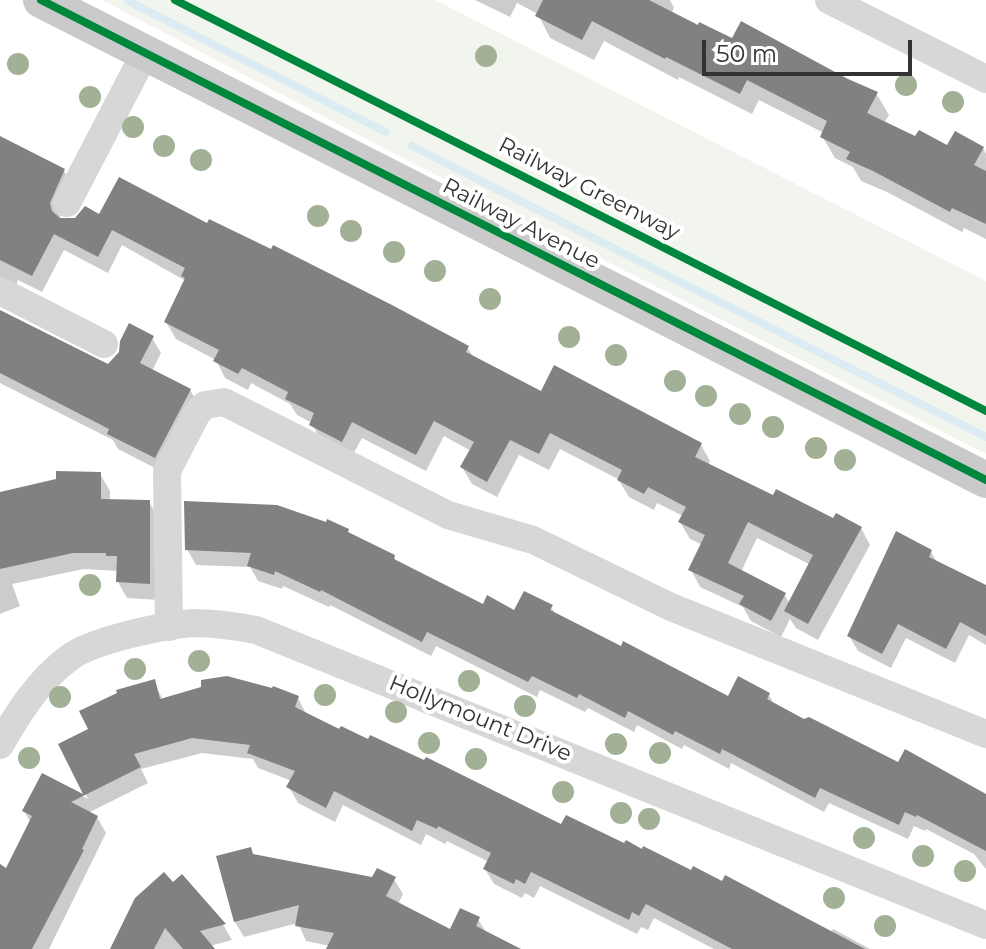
<!DOCTYPE html>
<style>
body{margin:0}
#map{position:relative;width:986px;height:949px;overflow:hidden;background:#fff;font-family:Montserrat,sans-serif}
canvas{display:block}
.scale{position:absolute;left:702px;top:40px;width:210px;height:36px;box-sizing:border-box;border:4px solid #333;border-top:0;padding-left:10px;font-size:24px;line-height:28px;white-space:nowrap;color:#333;-webkit-text-stroke:6px #fff;paint-order:stroke}
</style>
<div id="map">
<canvas width="986" height="949"></canvas>
<div class="scale">50 m</div>
</div>
<script>
const g = document.querySelector('canvas').getContext('2d');
g.lineJoin = 'round';
function fill(path, color) { g.fillStyle = color; g.fill(path, 'evenodd'); }
function strokePath(path, color, width, dash) { g.strokeStyle = color; g.lineWidth = width; g.lineCap = dash ? 'butt' : 'round'; g.setLineDash(dash || []); g.stroke(path); }
function drawText(font, color, halo, rows, align = 'center') {
  g.font = font + ' Montserrat,sans-serif'; g.lineWidth = 8; g.setLineDash([]); g.textBaseline = 'middle'; g.strokeStyle = halo; g.fillStyle = color; for (const [text, x, y, turn = 0] of rows) {
    g.save(); g.translate(x, y); g.rotate((+turn || 0) * Math.PI / 180); g.textAlign = isNaN(turn) ? turn : align; if (halo) g.strokeText(text, 0, 0); g.fillText(text, 0, 0); g.restore();
  }
}
const green = new Path2D(`
 M102,0H435L986,281V454L391,152Z`);
const shadow = new Path2D(`
 M475,0H670L674,8L671,14L733,41L876,93L889,115L884,123L916,139L948,147L983,148L986,154V239L964,228L962,232L887,192L861,181L853,167L835,158L822,136L824,133L759,100L752,114L679,77L678,80L604,41L594,60L550,38L538,14L517,3L510,17Z
 M0,138L64,171L74,188L59,220L100,216L208,225L467,347L474,358L542,394L701,445L710,461L708,466L774,498L861,528L870,545L818,640L796,628L790,619L781,637L751,621L743,607L700,587L691,570L703,545L690,539L680,522L683,516L657,503L654,510L629,497L618,479L560,449L549,470L519,455L497,497L472,484L462,467L471,451L444,436L426,471L362,438L351,458L321,442L312,423L297,415L290,404L251,383L248,390L225,378L216,360L176,339L166,322L186,281L122,245L108,273L64,250L42,292L18,280L16,285L0,277ZM757,538L811,565L790,604L784,594L741,572Z
 M0,311L109,366L152,338L161,353L152,371L190,390L199,405L163,472L118,449L113,440L0,383Z
 M100,474L110,491V501L149,502L159,519V600L127,598L118,582V571L84,569L12,584L20,606L0,614V494Z
 M348,531L351,536L394,557L397,563L484,607L515,612L551,607L557,616L729,699L769,695L775,706L899,765L986,796V869L974,854L926,829L925,831L914,826L908,839L829,803L824,812L731,763L729,769L684,745L682,749L637,725L634,732L588,708L585,712L540,690L537,697L436,646L431,656L330,605L329,607L283,586L282,589L258,581L250,567L196,565L187,549Z
 M931,552L938,564L986,588V645L969,635L955,663L906,638L891,668L858,651L849,636Z
 M154,682L163,700L298,698L306,714L562,827L625,846L830,934L833,929L870,949H714L654,918L648,930L641,927L637,934L540,886L534,898L525,893L522,898L494,884L485,869L489,862L447,841L445,844L426,834L421,845L343,805L335,822L298,803L289,787L292,781L258,768L253,759L202,753L141,769L148,783L88,813L97,817L106,833L49,949H0V879L7,870L31,823L24,811L43,776L88,799L61,745L91,730Z
 M254,856L373,879H394L403,894L398,904L451,932L478,919L487,934L516,949H330V946L306,941L298,923L244,937L235,922Z
 M182,877L224,926L232,940L210,946L211,949H112Z`);
const stream = new Path2D(`
 M128,1L386,132
 M412,146L986,437`);
const building = new Path2D(`
 M543,0H649L698,25L699,22L732,38L741,21L848,79L878,92L867,113L915,136L919,130L947,145L955,131L984,147L974,165L986,171V224L952,208L950,212L873,171L846,159L850,152L820,137L827,121L747,80L740,94L666,57L665,59L592,21L582,40L535,16Z
 M0,136L65,169L50,203L52,211L60,218H75L85,206L99,214L119,177L207,223L209,219L271,249L273,245L390,304L469,346L466,352L541,391L554,365L702,443L695,457L773,495L776,489L833,518L836,513L862,527L808,624L784,611L813,555L748,522L728,563L786,593L771,621L739,604L744,596L688,570L705,535L678,522L686,507L648,487L644,494L617,480L622,470L550,433L539,454L510,440L487,482L460,467L474,442L434,421L416,455L352,422L342,442L309,425L314,413L285,399L288,392L242,368L238,374L213,361L219,350L164,322L185,278L181,276L185,268L112,230L98,257L54,234L32,276L0,260Z
 M0,310L108,364L119,352L120,341L129,323L154,336L140,363L191,389L155,458L107,434L109,429L0,373Z
 M56,471L101,472V499L150,500V584L116,582L117,556H106V553H73L0,569V492L56,479Z
 M184,501L277,505L326,522L327,519L349,529L348,532L395,555L394,559L483,604L487,595L514,610L524,591L553,605L550,610L621,646L623,641L728,696L738,676L770,693L767,699L804,719L809,717L898,762L905,749L986,794V851L917,815L916,817L905,812L899,825L820,788L815,798L722,749L720,754L675,731L673,735L628,711L625,718L579,694L577,698L532,676L528,682L427,632L422,642L321,590L320,592L275,571L274,575L247,566L251,553L185,550Z
 M896,531L932,550L929,557L986,585V636L960,622L946,649L898,624L882,654L847,636Z
 M227,676L272,688L273,686L299,696L295,707L339,729L341,726L368,739L370,735L424,760L426,757L561,824L566,815L624,843L626,840L642,849L643,846L691,870L693,866L722,881L725,875L865,949H732L646,904L639,916L632,912L629,920L531,872L525,884L516,879L514,884L483,869L491,853L438,826L437,829L417,820L412,831L334,791L326,808L286,787L295,771L247,753L250,745L192,738L134,754L141,767L71,802L98,816L82,849L84,850L32,949H0V864L6,868L32,816L22,811L42,773L83,794L58,744L88,729L79,711L117,693L116,690L155,679L160,699L201,687V680Z
 M251,847L253,854L372,877L377,868L396,877L386,896L450,929L460,908L480,917L476,926L521,949H326L334,933L295,926L299,905L234,922L216,856Z
 M164,872L173,882L182,874L226,924L200,931L215,949H183L165,928L154,949H110L135,898Z`);
const minor = new Path2D(`
 M829,0L986,79
 M67,203L145,53
 M0,291L104,344
 M169,627L167,471L197,413L205,405L224,402L448,515L533,540L671,607L986,734
 M0,745C18,713 39,680 69,658C92,640 165,625 194,623C215,623 235,626 256,630L986,925`);
const major = new Path2D(`
 M41,0L986,480`);
const cycleway = new Path2D(`
 M41,0L986,480
 M175,0L986,411`);
const trees = [
 [486,56],
 [18,64],
 [906,85],
 [90,97],
 [953,102],
 [133,127],
 [164,146],
 [201,160],
 [318,216],
 [351,231],
 [394,252],
 [435,271],
 [490,299],
 [569,337],
 [616,355],
 [675,381],
 [706,396],
 [740,414],
 [773,427],
 [816,448],
 [845,460],
 [90,585],
 [199,661],
 [135,669],
 [469,681],
 [325,695],
 [60,697],
 [525,706],
 [396,712],
 [429,743],
 [616,744],
 [660,753],
 [29,758],
 [476,759],
 [563,792],
 [621,813],
 [649,819],
 [864,838],
 [923,856],
 [965,871],
 [834,898],
 [885,926]
];
const streetNames = [
 ["Railway Greenway",589,189,27],
 ["Railway Avenue",521,224,27],
 ["Hollymount Drive",480,719,22]
];
fill(green, '#f1f5ed');
fill(shadow, '#0003');
strokePath(stream, '#ddebf3', 8);
fill(building, '#818181');
strokePath(minor, '#d7d7d7', 28);
strokePath(major, '#cacaca', 36);
strokePath(cycleway, '#00873e', 8);
g.fillStyle = '#a2b095';
for (const [x, y] of trees) { g.beginPath(); g.arc(x, y, 11, 0, 2 * Math.PI); g.fill(); }
drawText('22px', '#333', '#fff', streetNames);
</script>
